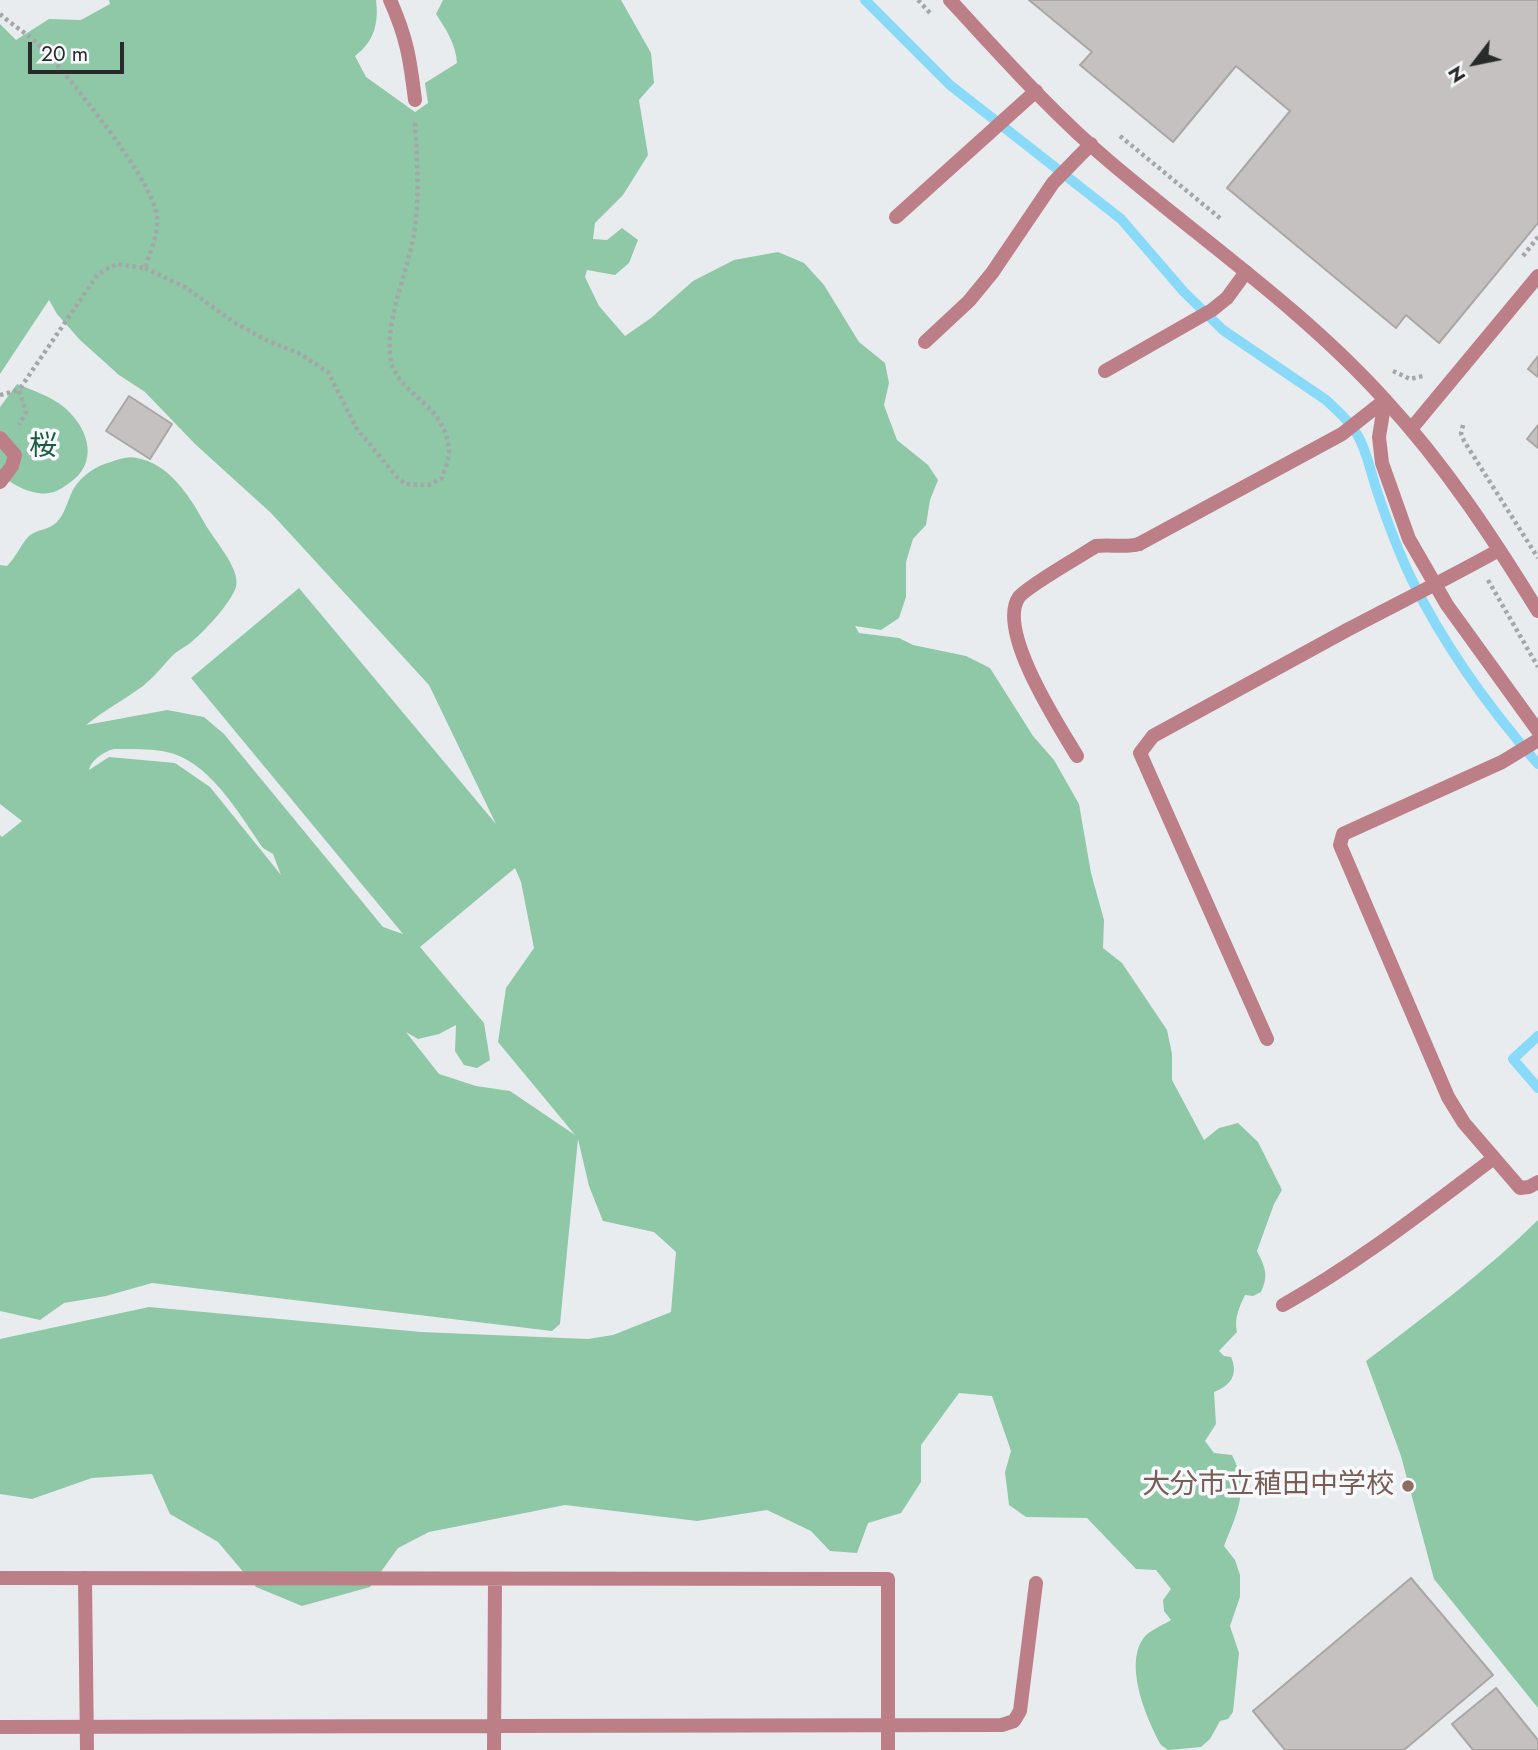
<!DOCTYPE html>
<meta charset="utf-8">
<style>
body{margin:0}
#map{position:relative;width:1538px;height:1750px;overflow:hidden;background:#e9ecef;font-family:Jost,sans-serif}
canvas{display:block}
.north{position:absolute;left:1440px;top:28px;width:70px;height:70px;-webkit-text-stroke:5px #f7f9fc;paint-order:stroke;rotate:238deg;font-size:19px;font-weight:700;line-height:28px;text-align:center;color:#282a2b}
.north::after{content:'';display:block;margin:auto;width:24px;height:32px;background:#282a2b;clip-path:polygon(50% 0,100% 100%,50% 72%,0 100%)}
.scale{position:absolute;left:28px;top:42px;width:96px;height:32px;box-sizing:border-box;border:4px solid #282a2b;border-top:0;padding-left:9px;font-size:21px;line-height:24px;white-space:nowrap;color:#282a2b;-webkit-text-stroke:5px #f7f9fc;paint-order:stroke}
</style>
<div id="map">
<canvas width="1538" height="1750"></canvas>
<div class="north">N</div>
<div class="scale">20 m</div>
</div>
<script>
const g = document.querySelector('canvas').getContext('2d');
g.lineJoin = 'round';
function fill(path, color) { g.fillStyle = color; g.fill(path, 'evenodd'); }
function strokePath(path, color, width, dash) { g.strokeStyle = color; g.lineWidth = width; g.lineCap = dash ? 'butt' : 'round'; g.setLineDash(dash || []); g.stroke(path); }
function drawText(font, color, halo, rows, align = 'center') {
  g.font = font + ' Jost,"Noto Sans JP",sans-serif'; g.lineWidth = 7; g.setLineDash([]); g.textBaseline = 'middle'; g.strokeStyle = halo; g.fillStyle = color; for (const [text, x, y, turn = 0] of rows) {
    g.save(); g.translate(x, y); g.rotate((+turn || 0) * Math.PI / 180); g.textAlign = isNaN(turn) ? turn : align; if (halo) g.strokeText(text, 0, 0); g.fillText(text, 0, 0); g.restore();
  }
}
const green = new Path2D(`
 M109,0H376C379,23 374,42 355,56L366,77L415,112L428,103L425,83L457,63C456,45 446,29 436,14L443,0H621L651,53L654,83L639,100L648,155L623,195L595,223L593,239L607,240L622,228L638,240L629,263L615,275L587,270L585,277L599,306L625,336L651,318L693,281L734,260L778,252L804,263L824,285L859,342L885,363L889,383L884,405L897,440L928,465L938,480L930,500L926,525L913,539L906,562V597L899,618L881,630L855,626L859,633L899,638L913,645L966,656L990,668L1033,736L1054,760L1079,804L1091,873L1104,920L1103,948L1122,963L1167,1030L1172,1054V1080L1204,1140L1219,1128L1238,1123L1258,1142L1282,1190L1274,1204L1257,1251C1265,1267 1269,1275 1261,1292L1253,1296L1245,1295C1239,1308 1234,1318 1237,1332L1219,1351L1224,1356L1231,1357C1239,1375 1230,1386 1214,1392L1216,1424L1205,1441L1214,1453L1232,1455C1250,1490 1237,1513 1224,1546L1235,1560L1240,1575V1597L1230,1626L1239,1653L1233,1712L1228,1719L1220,1721L1210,1739L1201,1747L1168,1750L1161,1745C1147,1720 1124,1666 1143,1639C1148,1631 1163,1625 1171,1620L1164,1611L1163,1600L1171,1589L1156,1570L1136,1569L1087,1518L1026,1517L1009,1505L1005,1472L1011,1451L992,1396L959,1393L921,1445V1482L901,1513L868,1523L857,1553L830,1551L811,1531L767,1510L697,1521L565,1505L429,1532L398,1548L370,1587L302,1606L256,1587L218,1542L170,1514L152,1474L92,1478L32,1499L0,1494V1339L149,1307L421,1332L588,1339L613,1335L671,1312L676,1252L654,1232L603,1221L589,1186L578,1139L560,1324L552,1331L152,1283L106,1296L64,1303L40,1320L0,1311V835L2,837L22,821L0,804V565L7,566C16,557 21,544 29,536C37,529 50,530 57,522C67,511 68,496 76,485C84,474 98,465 111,462C119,459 128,456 137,458C169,464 189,495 204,522C212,538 241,568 236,587C231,603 203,633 189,644C183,648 177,651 172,656C162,667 154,677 143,686C124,700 103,711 86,725L167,710L204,717L224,734L383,927L403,934L191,678L299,588L496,824L429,685L271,513L195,444L145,392L119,375L80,340L57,314L49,300L0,374V24L16,40L49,19L81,20L110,4ZM114,749C133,749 156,748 174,754C213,767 241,817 263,848L273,854L281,875L210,787L175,763L109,757L89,770C91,760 105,751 114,749ZM515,868L521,882L534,948L506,988L498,1042L575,1135L510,1091L476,1086L439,1074L406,1032L418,1039L439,1034L456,1025L455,1051L464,1065L477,1068L490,1060L484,1023L420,947Z
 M17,384C34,391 51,396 65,408C90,430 99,464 68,484C58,491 51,495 38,493C23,491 12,483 0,475V407Z
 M1538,1220V1708L1434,1579L1401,1456L1366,1361C1425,1316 1485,1272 1538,1220Z`);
const stream = new Path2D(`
 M865,0L950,85L1121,219L1184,292L1223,330L1326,400C1338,411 1350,422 1358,436C1367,452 1371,473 1377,491C1387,521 1398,551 1412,580C1445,647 1489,708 1538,764
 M1538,1036L1513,1059L1538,1088`);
const building = new Path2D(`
 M1029,0H1538V223L1439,343L1406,315L1396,328L1227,188L1290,111L1236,66L1173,142L1080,65L1092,52Z
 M1538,356V377L1528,369Z
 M129,396L172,424L150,459L106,431Z
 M1538,425V448L1527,439Z
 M1411,1578L1493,1675L1404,1750H1285L1253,1711Z
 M1496,1688L1538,1740V1750H1473L1452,1724Z`);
const path = new Path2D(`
 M918,0L930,13
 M0,14C13,26 30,35 42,48C69,77 153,180 157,216C159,233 150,252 145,268L117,264L98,274L19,390L26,412L19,425
 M1120,136L1221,219
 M1523,256L1538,237
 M145,268L185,287L232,321L266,340L300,354L328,372L357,429L396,476L405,484L429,485L442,478C444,470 449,460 449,452C447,401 393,395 390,355C387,314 407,274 414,234C420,197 417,159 415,122
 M1393,371L1410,379L1423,376
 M0,395L19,390
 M1463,425L1461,433L1464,441L1538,558
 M1488,580L1538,667`);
const service = new Path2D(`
 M896,217L1036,91
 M925,342L969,301L992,273L1053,183L1091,144
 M1105,371L1212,310L1227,298L1246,272
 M0,438L15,455L12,466L0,482
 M1077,756C1059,726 996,630 1019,597C1026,587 1082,555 1096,546C1111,544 1125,548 1139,544`);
const minor = new Path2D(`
 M390,0C407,38 410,59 415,100
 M1385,400L1379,437L1382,463L1409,539L1447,605L1538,731
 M1411,429L1538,276
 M1139,544L1342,434L1385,400
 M1538,740L1502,762L1343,834L1340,845L1448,1097L1464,1123L1520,1188L1529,1187L1538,1182
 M1267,1039L1140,753L1153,736C1218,701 1282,665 1347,630C1398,603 1449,578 1499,550
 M1283,1305C1358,1263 1425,1210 1494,1158
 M0,1578L888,1579V1750
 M0,1727L1002,1725L1014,1721L1020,1711L1036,1583
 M494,1750L495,1579`);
const tertiary = new Path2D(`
 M950,0C1001,55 1052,113 1110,162C1203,241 1304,310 1386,401C1445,465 1493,538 1538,611
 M85,1578L87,1750`);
const markers = [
 [1408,1486,7,"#8d6e63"]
];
const parkNames = [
 ["桜",43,448]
];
const educationNames = [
 ["大分市立稙田中学校",1394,1486]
];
fill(green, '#8ec8a7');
strokePath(stream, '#89daf9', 10);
fill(building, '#c5c1c0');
strokePath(building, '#aaa7a5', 2);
strokePath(path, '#a4a7a9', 4.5, [3.5, 3.5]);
strokePath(service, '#bd7f87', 14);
strokePath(minor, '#bd7f87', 14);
strokePath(tertiary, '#bd7f87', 14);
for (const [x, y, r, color] of markers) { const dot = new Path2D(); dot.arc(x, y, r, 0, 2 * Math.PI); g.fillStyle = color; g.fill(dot); strokePath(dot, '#f7f9fc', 2.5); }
drawText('28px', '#185d3d', '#f7f9fc', parkNames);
drawText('28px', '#785e54', '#f7f9fc', educationNames, 'right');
</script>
